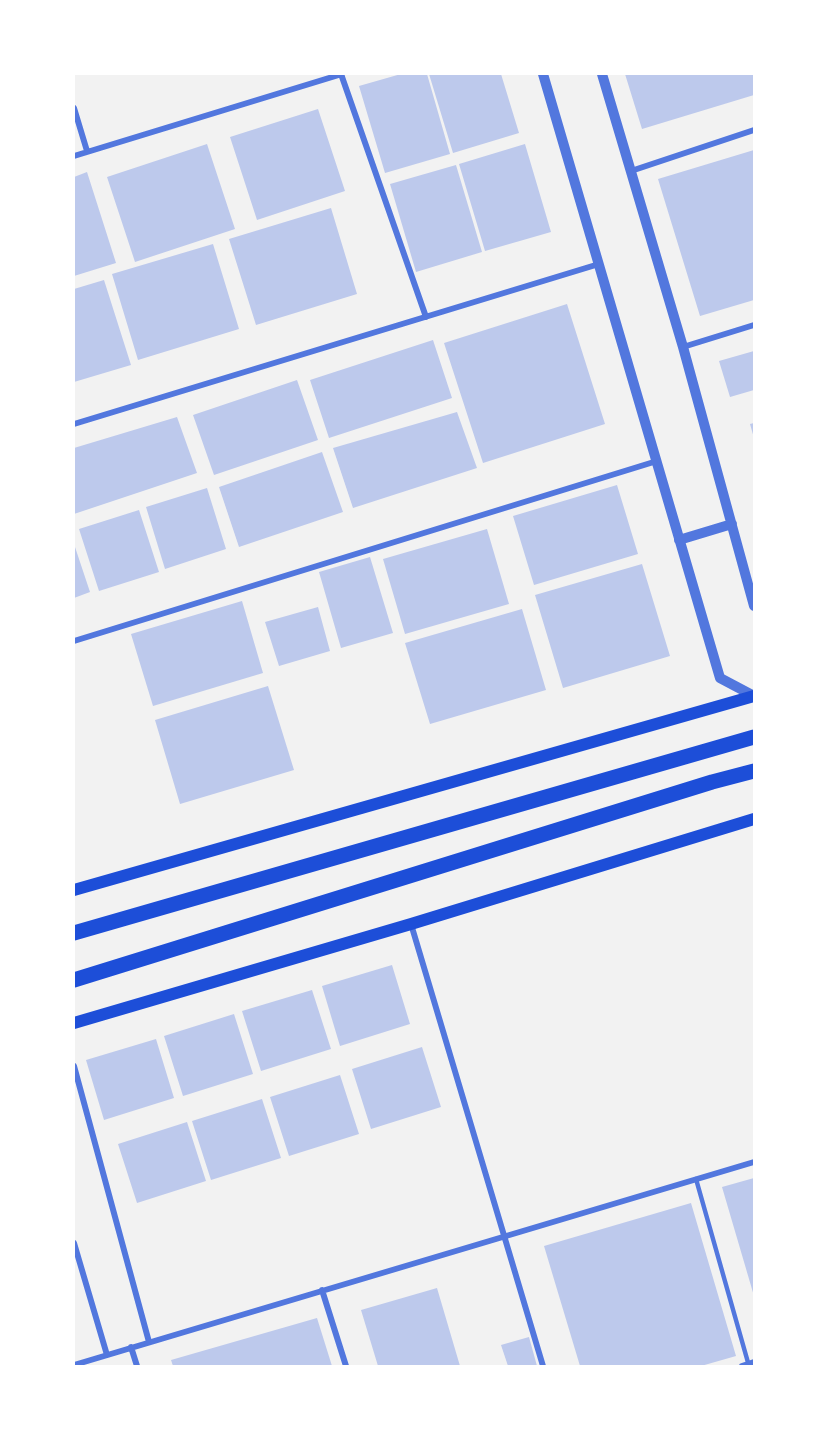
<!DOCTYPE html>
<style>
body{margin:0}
#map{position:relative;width:828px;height:1440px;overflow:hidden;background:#f2f2f2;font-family:"Sofia Sans Condensed",sans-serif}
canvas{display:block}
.frame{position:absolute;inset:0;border:75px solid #fff;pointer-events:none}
</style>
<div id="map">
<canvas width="828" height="1440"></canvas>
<div class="frame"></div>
</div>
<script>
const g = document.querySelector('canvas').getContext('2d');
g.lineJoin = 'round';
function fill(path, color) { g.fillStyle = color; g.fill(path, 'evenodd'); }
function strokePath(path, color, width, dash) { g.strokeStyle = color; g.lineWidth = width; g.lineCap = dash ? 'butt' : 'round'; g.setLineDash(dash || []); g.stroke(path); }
const building = new Path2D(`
 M401,74H427L450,154L385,173L359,86Z
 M429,74H501L519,133L453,153Z
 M625,74H754V95L642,129Z
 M318,109L345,191L257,220L230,137Z
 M207,144L235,229L135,262L107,177Z
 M525,144L551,232L485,251L459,164Z
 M754,150V300L700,316L658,179Z
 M456,165L482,252L416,272L390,184Z
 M87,172L116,263L74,276V177Z
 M331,208L357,294L256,325L229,239Z
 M213,244L239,329L138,360L112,274Z
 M104,280L131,365L74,382V289Z
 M567,304L605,424L483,463L444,343Z
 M433,340L452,398L329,438L310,380Z
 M754,351V390L730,397L719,361Z
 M297,380L318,440L214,475L193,415Z
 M457,412L477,468L353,508L333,448Z
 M177,417L197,473L74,514V448Z
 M754,423V438L750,424Z
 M322,452L343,512L239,547L219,487Z
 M617,485L638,554L534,585L513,516Z
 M207,488L226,549L165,569L146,507Z
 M139,510L159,572L99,591L79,529Z
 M487,529L509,604L405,634L383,559Z
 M74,544L90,592L74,598Z
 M370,557L393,633L341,648L319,572Z
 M642,564L670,656L563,688L535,595Z
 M242,601L263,673L153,706L131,634Z
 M318,607L330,651L279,666L265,622Z
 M522,609L546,690L430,724L405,643Z
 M268,686L294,770L180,804L155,720Z
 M392,965L410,1024L340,1046L322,986Z
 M312,990L331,1049L261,1071L242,1011Z
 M234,1014L253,1074L183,1096L164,1036Z
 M156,1039L174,1098L104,1120L86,1060Z
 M422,1047L441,1107L371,1129L352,1069Z
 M340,1075L359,1134L289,1156L270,1097Z
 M262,1099L281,1158L211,1180L192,1121Z
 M187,1122L206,1181L137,1203L118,1144Z
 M754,1178V1296L722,1187Z
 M691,1203L736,1356L701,1366H580L544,1246Z
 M437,1288L460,1366H378L361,1310Z
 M317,1318L332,1366H173L171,1360Z
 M529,1337L537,1366H508L501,1345Z`);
const service = new Path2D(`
 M696,1179L749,1366`);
const minor = new Path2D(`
 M341,74L426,317
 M74,108L87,151
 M74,156L342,74
 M631,171L754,130
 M683,347L754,325
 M74,424L599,264
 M74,641L657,461
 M411,924L543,1366
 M74,1066L149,1342
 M74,1243L107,1355
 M322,1290L346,1366
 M131,1347L137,1366
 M74,1365L754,1162
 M742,1366L754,1362`);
const tertiary = new Path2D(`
 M543,74L720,678L754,696
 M602,74L683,347L754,606
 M679,540L732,524`);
const secondary = new Path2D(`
 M74,890L754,696
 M74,1023L411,924L754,819`);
const primary = new Path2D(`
 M74,933L754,737
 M74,980L712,782L754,771`);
fill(building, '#bdc9ec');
strokePath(service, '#5277de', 4.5);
strokePath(minor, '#5277de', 6);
strokePath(tertiary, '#5277de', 10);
strokePath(secondary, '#1d4ed8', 12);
strokePath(primary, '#1d4ed8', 15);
</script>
